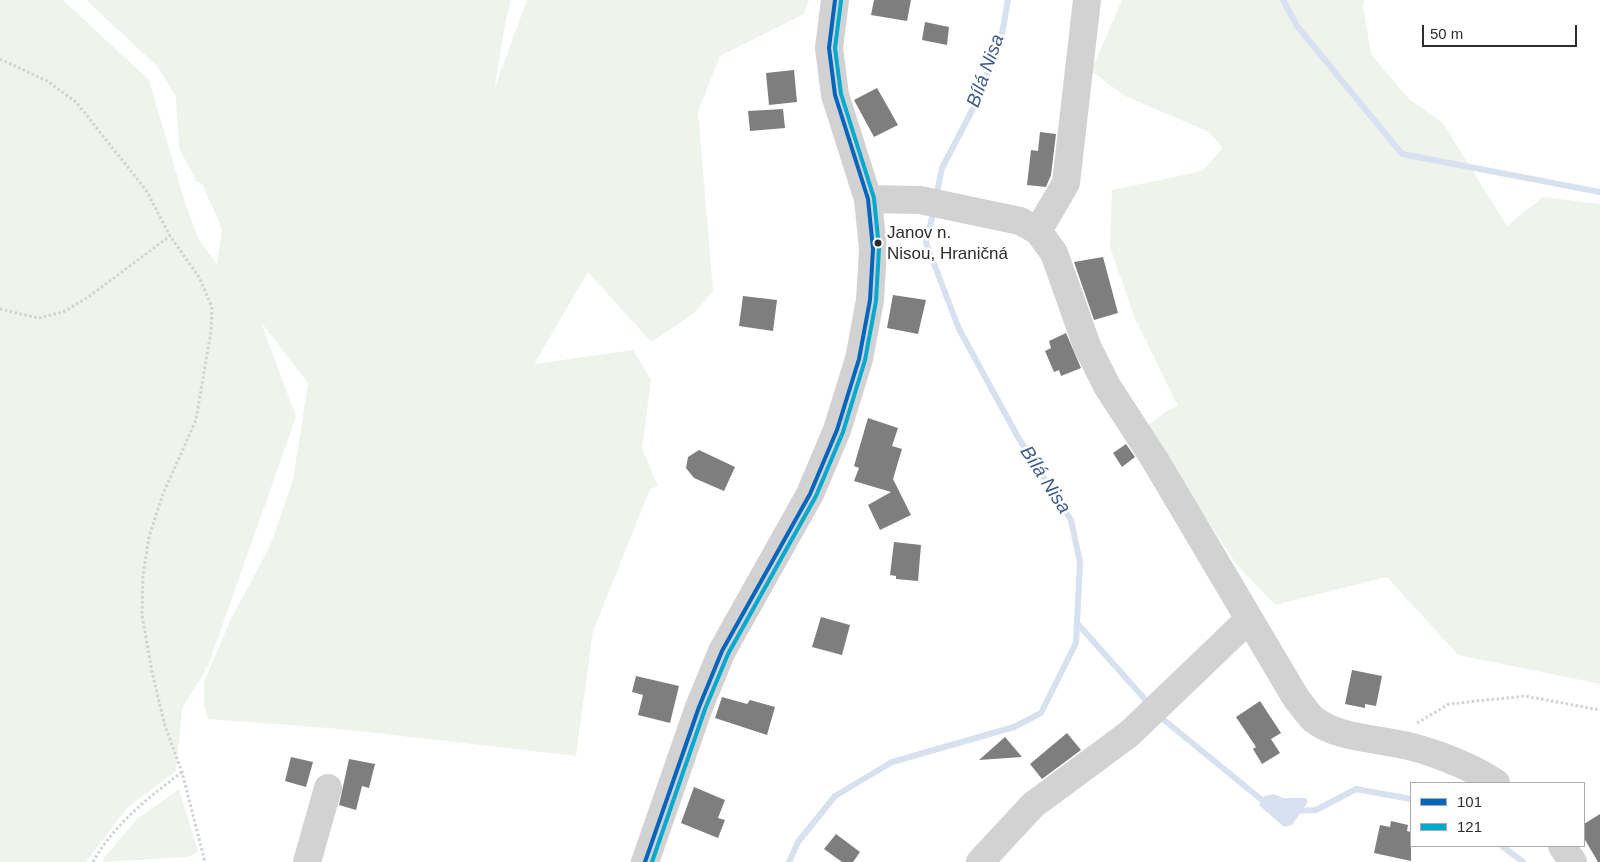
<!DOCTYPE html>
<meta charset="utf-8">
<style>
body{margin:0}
#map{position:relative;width:1600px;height:862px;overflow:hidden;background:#fff;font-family:Arial,sans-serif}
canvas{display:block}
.legend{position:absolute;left:1410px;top:782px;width:175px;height:65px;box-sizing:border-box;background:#fff;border:1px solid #ababab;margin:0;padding:6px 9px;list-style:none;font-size:15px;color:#2d2d2d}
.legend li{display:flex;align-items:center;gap:10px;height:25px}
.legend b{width:25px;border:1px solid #ababab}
.scale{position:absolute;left:1422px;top:25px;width:155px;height:22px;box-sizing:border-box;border:2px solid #2d2d2d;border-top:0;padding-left:6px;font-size:15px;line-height:18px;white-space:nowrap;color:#2d2d2d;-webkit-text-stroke:4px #fff;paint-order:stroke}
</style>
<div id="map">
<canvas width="1600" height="862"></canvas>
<ul class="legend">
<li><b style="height:6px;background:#0065bd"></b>101</li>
<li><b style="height:6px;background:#00a9ce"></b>121</li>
</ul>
<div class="scale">50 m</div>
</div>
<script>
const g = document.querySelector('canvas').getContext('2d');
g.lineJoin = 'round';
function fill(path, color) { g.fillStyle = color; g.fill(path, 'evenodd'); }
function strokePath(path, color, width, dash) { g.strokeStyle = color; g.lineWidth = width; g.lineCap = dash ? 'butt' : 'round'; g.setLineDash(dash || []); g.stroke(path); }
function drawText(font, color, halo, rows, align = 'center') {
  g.font = font + ' Arial,sans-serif'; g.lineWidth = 5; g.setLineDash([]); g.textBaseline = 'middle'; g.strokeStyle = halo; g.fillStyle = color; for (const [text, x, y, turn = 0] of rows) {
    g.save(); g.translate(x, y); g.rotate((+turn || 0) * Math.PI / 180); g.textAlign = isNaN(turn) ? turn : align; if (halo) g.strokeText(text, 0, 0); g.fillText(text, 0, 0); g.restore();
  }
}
const green = new Path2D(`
 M0,0H63L149,80L185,203L199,240L217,264L222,229L202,184L197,182L179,148L176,97L158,67L86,0H511L505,24L494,90L527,0H809L804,14L720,56L698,112L713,291L693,314L651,342L588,272L534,364L633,350L651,380L642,448L658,486L650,489L593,631L576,756L341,729L208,719L204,704V682L230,621L270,546L293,480L308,383L261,322L296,417L208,666L182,709L176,771L127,808L86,862H0Z
 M1122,0H1365L1363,5L1371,54L1409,99L1443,123L1507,226L1543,197L1600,204V684L1458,655L1387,577L1275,605L1236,564L1146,427L1168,410L1178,406L1135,319L1110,247L1112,190L1202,171L1223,148L1209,132L1125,96L1091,71Z
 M179,789L198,852L188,857L104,862L103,859L136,820Z`);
const water = new Path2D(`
 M1274,794L1283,798H1306L1308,802L1292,825L1284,827L1259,805L1264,796Z`);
const stream = new Path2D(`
 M1283,0L1297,26L1402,154L1600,192
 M936,197L942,168L977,101L1002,34L1008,0
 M1077,623L1150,705
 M1158,715L1268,805
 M1296,811L1316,810L1356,789L1411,799
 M1502,846L1523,862
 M789,862L798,842L835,796L892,762L1014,727L1041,713L1076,643L1080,562L1071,520L1019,439L959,329L926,243L934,209`);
const building = new Path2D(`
 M874,0H911L907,21L871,15Z
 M925,22L949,27L947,45L922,40Z
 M794,70L797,102L769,105L766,73Z
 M877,88L898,125L874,137L854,100Z
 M783,109L785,128L750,131L748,111Z
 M1040,132L1056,134L1051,175L1046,187L1027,185L1031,150L1038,151Z
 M1103,257L1118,313L1094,320L1074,262Z
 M893,295L926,300L918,334L887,328Z
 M743,296L777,300L773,331L739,326Z
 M1066,333L1081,368L1061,376L1059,370L1054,372L1045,351L1051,348L1049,341Z
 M868,418L898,428L892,446L902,449L893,479L911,515L880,530L868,505L891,492L854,481L859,468L854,466Z
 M1126,444L1135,457L1122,467L1113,453Z
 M699,450L735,467L724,491L694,478L686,468L688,457Z
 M894,542L921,545L918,581L896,579V576L890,575Z
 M821,617L850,625L842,655L812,647Z
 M1352,670L1382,676L1376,706L1365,704V708L1345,704Z
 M636,676L679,686L670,723L638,715L643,695L632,692Z
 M722,697L747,704L750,700L775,707L767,735L715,718Z
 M1260,701L1281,733L1271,739L1280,753L1262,764L1253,749L1256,747L1236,717Z
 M1067,733L1081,750L1042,779L1030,764Z
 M1005,737L1022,757L979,760Z
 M291,757L313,762L306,787L285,781Z
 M349,759L375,764L369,788L362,786L356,810L339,805Z
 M694,787L725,800L718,818L725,820L718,838L681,823Z
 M1600,814V862H1598L1584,838V824Z
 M1391,821L1408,825L1407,831L1411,832V861L1374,853L1380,825L1390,827Z
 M836,834L860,852L853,862H842L824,849Z`);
const path = new Path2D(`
 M0,59L47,81L76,102L146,190L170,236L199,277L212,307L211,331L196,420L163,494L149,537L143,576L142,615L152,672L165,726L182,772L205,862
 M0,309L38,318L63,312L87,298L170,236
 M1417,723L1449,704L1525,696L1600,710
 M93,862C114,824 148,798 182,772`);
const minor = new Path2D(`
 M868,199L920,200L1020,221L1038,231L1054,253L1087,346L1107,386L1155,460L1296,698C1301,704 1307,713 1313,719C1334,736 1367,738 1393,743C1425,748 1469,765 1496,783
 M1038,231L1066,183L1087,0
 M1562,846L1573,862
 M307,862L328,788
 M645,862L699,707L722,651L810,494L837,430L859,359L870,300L873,249L868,199L835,95L829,48L835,0
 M980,862L1033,805L1129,734L1248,620`);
const bus1 = new Path2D(`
 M645,862L699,707L722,651L810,494L837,430L859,359L870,300L873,249L868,199L835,95L829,48L835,0`);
const bus2 = new Path2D(`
 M652,862L705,709L728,654L816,496L843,432L865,360L876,301L879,248L874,198L841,94L835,48L841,1`);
const markers = [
 [878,243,4.5,"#2d2d2d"]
];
const busNames = [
 ["Janov n.",887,233],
 ["Nisou, Hraničná",887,254]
];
const waterNames = [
 ["Bílá Nisa",986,71,-70],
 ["Bílá Nisa",1045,480,57]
];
fill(green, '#eef3eb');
fill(water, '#d8e1f0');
strokePath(stream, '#d8e1f0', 6);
fill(building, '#7e7e7e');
strokePath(path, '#d2d2d2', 3, [2.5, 2.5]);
strokePath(minor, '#d2d2d2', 28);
strokePath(bus1, '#0065bd', 4);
strokePath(bus2, '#00a9ce', 4);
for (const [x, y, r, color] of markers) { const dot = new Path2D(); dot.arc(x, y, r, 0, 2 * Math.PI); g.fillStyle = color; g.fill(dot); strokePath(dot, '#fff', 2); }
drawText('17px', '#2d2d2d', '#fff', busNames, 'left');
drawText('italic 19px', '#3f5c8b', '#fff', waterNames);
</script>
